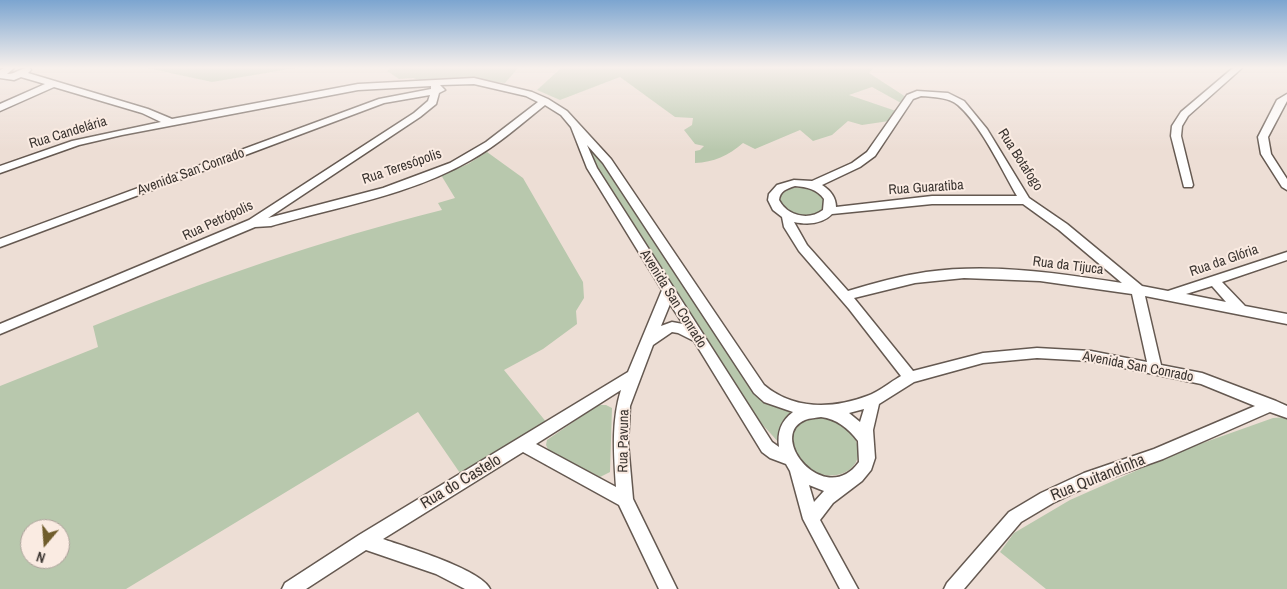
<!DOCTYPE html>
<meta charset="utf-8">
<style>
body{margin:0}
#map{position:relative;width:1287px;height:589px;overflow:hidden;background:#edded5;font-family:"Archivo Narrow",sans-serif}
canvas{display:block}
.north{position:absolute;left:20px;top:519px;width:50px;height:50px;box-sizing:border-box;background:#faebe2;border:1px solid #ada29b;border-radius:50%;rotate:198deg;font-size:14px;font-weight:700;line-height:20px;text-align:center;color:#3a3430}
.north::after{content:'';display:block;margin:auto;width:18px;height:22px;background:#705d2c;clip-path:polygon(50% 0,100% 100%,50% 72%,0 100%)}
</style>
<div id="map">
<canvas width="1287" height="589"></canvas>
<div class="north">N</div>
</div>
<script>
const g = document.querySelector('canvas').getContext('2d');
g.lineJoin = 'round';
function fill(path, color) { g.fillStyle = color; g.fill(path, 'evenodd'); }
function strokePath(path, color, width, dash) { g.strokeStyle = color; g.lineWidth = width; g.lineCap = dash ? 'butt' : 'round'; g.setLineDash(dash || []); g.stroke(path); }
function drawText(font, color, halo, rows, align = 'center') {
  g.font = font + ' "Archivo Narrow",sans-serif'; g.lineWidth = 4; g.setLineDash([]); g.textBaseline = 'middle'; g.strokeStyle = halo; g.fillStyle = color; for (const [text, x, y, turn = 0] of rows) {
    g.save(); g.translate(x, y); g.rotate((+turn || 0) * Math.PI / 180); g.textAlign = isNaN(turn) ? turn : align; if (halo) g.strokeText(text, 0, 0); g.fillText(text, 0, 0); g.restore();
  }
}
const green = new Path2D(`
 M147,68H296L212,82Z
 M391,68H518L505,83L475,80L429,83L413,78L399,79L387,71Z
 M561,68H874L869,73L906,97L901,103L872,87L849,95L896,111L889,121L862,125L848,121L832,135L813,141L800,130L755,149L743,143C728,156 714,162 695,163V151L700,150L704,146L695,144L684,130L692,125L693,118L675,117L620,77L560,100L537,90Z
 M589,140L754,393L802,410L781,445L761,423L745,401L597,168L583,143Z
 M487,152L523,178L583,282L584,298L576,311L577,324L543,349L504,370L547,423L462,476L418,412L126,589H0V386L98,347L93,326C207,280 322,240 442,210L438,203L455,198L441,175L468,164ZM30,529H60V559H30Z
 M792,188C805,187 819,189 825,203C823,236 751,203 792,188Z
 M598,405H606L612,408L610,472L600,477L549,451L546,445L547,440Z
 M813,417C824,417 833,418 843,424C857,434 866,458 849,470C813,494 762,434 813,417Z
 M1287,417V589H1046L1000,552L1014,533L1070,500L1183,450L1273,418Z`);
const minor = new Path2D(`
 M4,68H14L7,74C16,74 21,67 30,68L31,70L28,73L148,109L172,119L358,84L474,78L532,92L548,99L567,111L611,159L764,385C793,410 833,409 867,396C879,392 890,382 901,376L849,309L799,251L784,227L782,217L773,210L768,200L769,194L777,185L794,180L812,181L852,163L867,152L907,95L917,91L948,93L964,101L987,129L1029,198L1067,224L1142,286L1168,291L1287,252V260L1222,282L1245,306L1287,314V324L1145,296L1161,365L1202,373L1276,401L1287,406V418L1270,412L1163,459L1093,484L1053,503L1021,522L964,589H944L947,583L1009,512L1041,493L1084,473L1154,449L1255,406L1201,384L1091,361L1037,358L983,363L914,382L879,404L873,430L875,458L871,470L862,481L833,503L820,520L858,589H840L803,519L790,471L786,464L770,458L762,452L694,341L678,333L672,332L653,345L630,406L628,443L633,499L677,589H659L619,505L523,452L383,539C405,547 481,569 490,589H465L436,574L366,550L306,589H282L285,583L359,535L628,372L662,290L587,168L571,127L561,115L545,105C521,124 498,145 471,160C411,195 337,207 271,226L255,227L0,334V324L249,220L414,113L428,101L430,95L384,103L0,247V239L379,99L431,89V86L358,90L122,135L79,145L0,173V166L72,141L161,122L142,113L54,87L0,111V104L45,84L21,77L14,80L0,78V70ZM474,84L526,96L538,102L486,142L450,163L383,188L268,218L420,117L436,104L439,93L445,90L440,85ZM921,96C934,97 948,97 958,105C981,125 1002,170 1017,196H932L836,207C836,197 830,190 822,185L860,167L875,156L913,99ZM587,145L603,163L754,393L764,402L793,412C781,421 777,432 779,447L772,442L597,168ZM795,186C807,187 817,189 824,199L823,210C809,221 787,216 779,200C780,191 786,189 795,186ZM932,204H1023L1059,230L1122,283C1058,273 991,263 926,272C900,276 874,283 848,291L807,245L794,222C808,225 822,224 832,214ZM964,278L1040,281L1132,294L1147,362L1091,351L1037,348L983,353L913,371L854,298L915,283ZM1212,286L1226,302L1186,294ZM670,304L683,324L672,322L661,326ZM621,390C611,422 614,455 616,487L536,444ZM864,409L860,422L849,413ZM821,417C837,419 848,428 858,441L859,462C825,509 766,436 805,420C810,418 816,418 821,417ZM809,485L824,491L814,502Z
 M1233,68H1242L1188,116L1182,126L1181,136L1193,185L1192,187H1184L1171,136L1172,126L1181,112Z
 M1287,94V101L1268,137L1271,154L1287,179V190L1282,187L1261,154L1258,137L1277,100Z`);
const streetNames = [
 ["Rua Candelária",68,133,-17],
 ["Rua Botafogo",1020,160,57],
 ["Rua Teresópolis",402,167,-19],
 ["Avenida San Conrado",191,172,-20],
 ["Rua Guaratiba",926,188,-4],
 ["Rua Petrópolis",218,221,-25],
 ["Rua da Glória",1224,261,-19],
 ["Rua da Tijuca",1068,266,7],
 ["Avenida San Conrado",673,299,58],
 ["Avenida San Conrado",1138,367,11],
 ["Rua Pavuna",624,441,-89]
];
const nearStreetnames = [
 ["Rua Quitandinha",1098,478,-22],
 ["Rua do Castelo",461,482,-31]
];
fill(green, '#b8c8ad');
strokePath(minor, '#655951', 3);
fill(minor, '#fff');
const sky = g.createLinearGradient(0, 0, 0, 150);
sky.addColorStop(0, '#7ca5d0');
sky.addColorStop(0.45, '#f7f0ec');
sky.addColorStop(1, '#f7f0ec00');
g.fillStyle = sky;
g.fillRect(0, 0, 1287, 150);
drawText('14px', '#3a3430', '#faebe2', streetNames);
drawText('16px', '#3a3430', '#faebe2', nearStreetnames);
</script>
